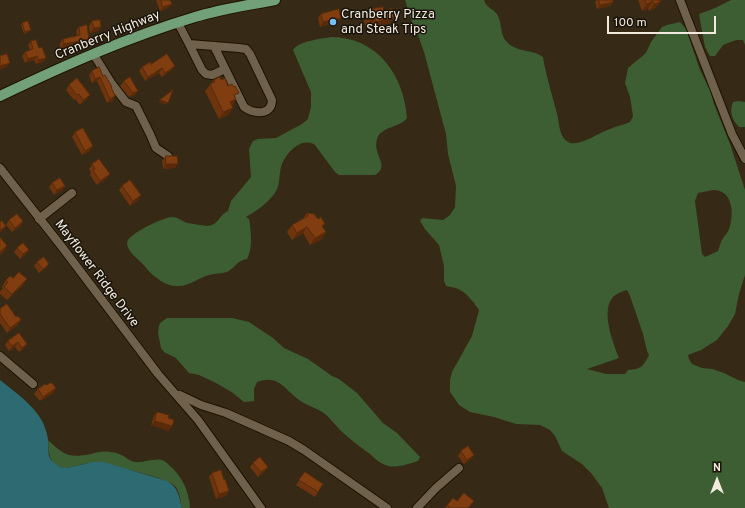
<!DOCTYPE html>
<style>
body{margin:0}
#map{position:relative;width:745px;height:508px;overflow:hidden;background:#362a16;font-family:Overpass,sans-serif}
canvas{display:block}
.north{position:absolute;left:697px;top:460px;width:40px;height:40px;-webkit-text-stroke:3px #19140b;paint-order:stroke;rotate:0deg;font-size:11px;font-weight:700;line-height:16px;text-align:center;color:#f2eade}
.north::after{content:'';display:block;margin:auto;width:14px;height:18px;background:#f2eade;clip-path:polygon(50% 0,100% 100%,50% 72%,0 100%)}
.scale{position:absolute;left:607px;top:16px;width:109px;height:18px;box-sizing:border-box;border:2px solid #f2eade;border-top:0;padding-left:5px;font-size:12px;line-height:14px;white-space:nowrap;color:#f2eade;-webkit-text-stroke:3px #19140b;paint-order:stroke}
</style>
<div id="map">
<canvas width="745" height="508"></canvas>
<div class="north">N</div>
<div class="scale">100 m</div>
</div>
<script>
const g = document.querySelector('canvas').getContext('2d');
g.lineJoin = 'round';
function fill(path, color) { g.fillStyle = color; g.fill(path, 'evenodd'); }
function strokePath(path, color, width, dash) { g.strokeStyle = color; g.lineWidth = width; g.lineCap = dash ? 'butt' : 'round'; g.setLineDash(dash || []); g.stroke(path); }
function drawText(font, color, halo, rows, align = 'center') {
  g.font = font + ' Overpass,sans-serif'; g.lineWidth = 3; g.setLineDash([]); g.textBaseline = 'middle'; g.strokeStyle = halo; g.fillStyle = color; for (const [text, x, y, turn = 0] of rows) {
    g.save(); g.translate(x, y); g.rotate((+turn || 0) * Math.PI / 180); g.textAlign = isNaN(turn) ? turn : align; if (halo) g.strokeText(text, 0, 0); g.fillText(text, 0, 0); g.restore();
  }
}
const green = new Path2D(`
 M405,0H484C486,8 495,9 498,16C502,24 500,36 507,42C517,53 533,49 543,57C546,76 552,94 557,114C559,121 559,131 563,137C564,139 568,142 570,143C583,145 598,133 610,129C617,126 623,125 630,122L633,116L630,97L625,83L628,68L646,53L651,42L662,27L667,25L680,22L686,29L700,70L710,90L714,104L730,144L745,190V275L739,294L735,314L728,326L717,340L701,350L688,355L689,359L692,364L702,368L712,369L724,373L738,380L745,382V508H609L602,488L591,473L582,464L562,451L555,436L550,430L540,425L516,424L494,417L470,412L459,405L450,392V380L452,372L472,336L479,310C473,301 466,292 456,288C453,287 449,287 446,286L444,281V266L439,245L425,229L420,221L422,218L443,220L450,215L455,207L456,186L448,154L446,134L424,52L417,32L412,22ZM713,190C732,190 734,211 730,226C729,232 723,237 721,242C720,245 719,248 718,251L705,257L702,254L695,201L698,193ZM627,290L630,296L643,334L647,351L649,355C643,367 641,369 628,370L625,374H606L587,369L619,358C613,343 602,314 611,300C614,294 621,292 627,290Z
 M731,0H745V45L743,40H736L723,45L715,56H710L705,47L699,14L715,8Z
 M331,37C377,37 404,75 407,118C400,128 381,126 377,139C372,155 391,166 375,175H339L335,172L315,145C301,136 285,154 281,167C279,174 280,185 276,191C271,201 255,212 246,217L249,219C251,231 253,248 247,259C237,260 235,268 227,272C221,274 215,273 209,275C198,278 190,286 178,286C167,287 154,277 147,269C141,260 128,254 127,243C126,235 165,216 173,217C177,217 182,221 187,223C190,223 204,226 207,226C218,226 220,214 228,211L231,201L251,177L249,149L253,141L258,139L276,138L302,124L308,119L311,107V92L293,50C298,41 321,39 331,37Z
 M738,101L745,102V127H739C732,120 729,111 733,102Z
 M167,318H232L249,322L273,338L284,348L308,359L332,376L339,379L357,393L383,423L397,433L420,457L418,461C408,464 397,468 388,466C381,464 375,459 370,454C360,447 350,439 341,431C335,425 330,418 324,413C316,408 306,405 299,400C284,389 279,374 257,382L254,389V401L244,402L233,393L218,384L199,375L189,373L176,358L164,352L161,348L158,333L159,326L160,323Z
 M48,440C65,456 69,458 91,454C97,452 103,451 110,452C113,452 118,453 121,455C126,457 129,461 135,462C144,463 153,458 162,460C165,461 167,463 169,465C182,476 189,491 190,508H182C180,500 180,491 174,485C167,478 102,462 91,463C82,463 66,471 59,467C48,462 49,450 48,440Z`);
const water = new Path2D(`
 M0,380C16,393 41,410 46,431C49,439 48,448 49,456L51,460L59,467L67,468L93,462H104L167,481C178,487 179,496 182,508H0Z`);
const minor = new Path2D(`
 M680,0L732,134L745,159
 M178,23L189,44L239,48L246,49L250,54L272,100C272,116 254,114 244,107L214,46
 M189,44L202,70L206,74L212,75L225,69
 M94,55L112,84L126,102L136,106L150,134L156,148L168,156
 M0,168L62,247L158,374L198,420L261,508
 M39,219L72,193
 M0,356L33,384
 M180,395L201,405L226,413L289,441L304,450L387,508
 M417,508L436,488L459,468`);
const major = new Path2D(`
 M0,96C63,66 128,37 195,17C221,9 249,5 275,0`);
const wall = new Path2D(`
 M156,0H170L168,8L160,11Z
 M597,0H613V2L610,6L597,9L595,2Z
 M638,0H662L655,8L649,11L648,8L642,11Z
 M371,9L384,11L390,23L371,28L370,26L366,27L364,21Z
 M321,14L341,18L338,22L320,27L318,18Z
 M92,21L101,27L98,31L90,33L89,26Z
 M22,23L29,32L24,34L21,25Z
 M79,27L89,39L86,44L60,49V43L63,39L77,36L76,31Z
 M31,41L39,48L46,58L43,62L36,64L34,60L25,63L22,56L25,52L30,50L28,45Z
 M151,64L172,70L162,77L159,73L145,81L139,71L142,67Z
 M92,71L103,76L112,101L107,103L97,81L92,83L89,75Z
 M214,80H221L228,86L236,99L232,106L228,115L219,119L205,91Z
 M124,81L135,95L129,97L120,86Z
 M69,85L87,99L80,105L75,99L74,100L66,90Z
 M75,132L90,151L82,155L72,137Z
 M166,156L175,168L163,169L162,161Z
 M92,164L107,178L97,185L90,175L91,172L89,169Z
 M52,183L65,186L62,190L54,195L49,187Z
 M122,186L141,195L138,200L130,206L119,190Z
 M307,213L323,227L326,232L322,239L310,245L303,233L292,240L287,232L292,225L303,218Z
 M9,220L23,221L20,226L12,232L6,225Z
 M17,248L26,254L20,259L14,252Z
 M37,262L49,264L46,268L39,273L34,266Z
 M13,278L27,279L22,286L7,300L0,294V292L3,288L2,287L6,280Z
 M0,309L18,325L7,333L0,323Z
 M19,333L23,349L19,352L15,347L9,351L5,345L8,341Z
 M46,385L56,388L53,393L40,401L34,394L38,389Z
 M157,412L168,418L169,431L151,425L154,416Z
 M461,451L474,455L471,459L464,464L458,456Z
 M253,463L268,467L264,472L258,477L250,467Z
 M305,472L323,484L315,497L296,485Z
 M212,473L226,496L216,499L209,477Z
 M453,498L469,508H445Z`);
const shadedWall = new Path2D(`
 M659,0H662L655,8L649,11L654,4Z
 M653,1L648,8L642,11L647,4Z
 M613,2L610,6L597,9L600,5Z
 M172,4L168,8L160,11L163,7Z
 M394,17L390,23L371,28L376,22Z
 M341,18L338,22L320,27L323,22Z
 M375,19L370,26L366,27L371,20Z
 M101,27L98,31L90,33L94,28Z
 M31,30L29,32L24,34L25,32Z
 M89,39L86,44L60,49L64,44Z
 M37,56L34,60L25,63L28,59Z
 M46,58L43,62L36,64L39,60Z
 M10,63L6,67L0,70V66Z
 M175,66L172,70L162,77L165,73Z
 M162,68L159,73L145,81L148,77Z
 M100,77L97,81L92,83L95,79Z
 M138,91L135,95L129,97L133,93Z
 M90,95L87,99L80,105L83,100Z
 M115,96L112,101L107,103L110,99Z
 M236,99L232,106L230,102Z
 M160,100L168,103L166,105L158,102Z
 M233,108L228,115L219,119L223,112Z
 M93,146L90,151L82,155L85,151Z
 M166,164H178L175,168L163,169Z
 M110,174L107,178L97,185L100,181Z
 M65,186L62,190L54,195L57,190Z
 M141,195L138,200L130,206L133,201Z
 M23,221L20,226L12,232L15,228Z
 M6,226L1,232L0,233V230Z
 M307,227L303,233L292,240L297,233Z
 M326,232L322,239L310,245L315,238Z
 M7,246L3,253L0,255V252Z
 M29,250L26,254L20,259L23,254Z
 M49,264L46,268L39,273L43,269Z
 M27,279L22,286L7,300L12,294Z
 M21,320L18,325L7,333L10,328Z
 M18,342L15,347L9,351L12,346Z
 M27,344L23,349L19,352L22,348Z
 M56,388L53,393L40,401L43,397Z
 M155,421L172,426L169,431L151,425Z
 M474,455L471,459L464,464L467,460Z
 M268,467L264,472L258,477L261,472Z
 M229,491L226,496L216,499L219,494Z`);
const building = new Path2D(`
 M161,0H170L172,4L163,7Z
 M599,0H613V2L600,5Z
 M645,0H659L660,2L654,4L653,1L647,4Z
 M383,7L384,11L392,8L394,17L376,22L375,19L371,20L369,14L372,13L371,9Z
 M339,9L341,18L323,22L321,14Z
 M100,20L101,27L94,28L92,21Z
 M28,21L31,30L25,32L22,23Z
 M87,25L89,39L64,44L63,39L80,35L79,27Z
 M36,40L39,48L42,47L46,58L39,60L37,56L28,59L25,52L33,49L31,41Z
 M7,54L10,63L0,66V56Z
 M167,54L175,66L165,73L162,68L148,77L142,67L150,62L151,64Z
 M99,67L103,76L105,75L112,87H111L115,96L110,99L100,77L95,79L92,71Z
 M130,77L138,91L133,93L124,81Z
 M220,77L221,80L225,78L228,86L232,84L234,87L235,86L239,93L234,95L236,99L230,102L233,108L223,112L210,84L215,82L214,80Z
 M77,78L90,95L83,100L79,94L77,95L69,85Z
 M173,90L168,103L160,100Z
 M83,128L93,146L85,151L75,132Z
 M166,156H177L178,164H166Z
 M99,159L110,174L100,181L93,170L95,169L92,164Z
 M60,178L65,186L57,190L52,183Z
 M130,180L141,195L133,201L122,186Z
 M307,213L314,214L318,219L321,217L325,224L322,226L326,232L315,238L307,227L297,233L292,225L308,216Z
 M17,214L23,221L15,228L9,220Z
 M2,221L6,226L0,230V222Z
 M0,237L7,246L0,252Z
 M23,243L29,250L23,254L17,248Z
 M44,257L49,264L43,269L37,262Z
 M19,272L27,279L12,294L4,287L8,282L6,280L10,276L13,278Z
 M7,304L16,317L18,316L21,320L10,328L0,314V309Z
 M19,333L27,344L22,348L18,342L12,346L8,341Z
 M50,383H52L56,388L43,397L38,389L45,384L46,385Z
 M157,412L169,415L168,418L174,420L172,426L155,421Z
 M468,446L474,455L467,460L461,451Z
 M260,457L268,467L261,472L253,463Z
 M221,470L224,480L225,479L229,491L219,494L212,473Z
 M305,472L323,484L318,492L299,480Z
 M464,493L474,501L468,508H451L447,505L453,498L457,501Z`);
const markers = [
 [333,22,4,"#75c0f6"]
];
const poiNames = [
 ["Cranberry Pizza",341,15],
 ["and Steak Tips",341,30]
];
const streetNames = [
 ["Cranberry Highway",108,36,-22],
 ["Mayflower Ridge Drive",96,274,53]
];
fill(green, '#3d5d32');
fill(water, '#2d6a71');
strokePath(minor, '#1d1201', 10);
strokePath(major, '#1d1201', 12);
strokePath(minor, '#6f614b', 8);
strokePath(major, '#72a079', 10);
fill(wall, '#6d340e');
fill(shadedWall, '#592b0b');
fill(building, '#7f3d10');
strokePath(building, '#592b0b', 1);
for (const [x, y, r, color] of markers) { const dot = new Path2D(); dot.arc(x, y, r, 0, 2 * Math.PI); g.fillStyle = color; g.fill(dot); strokePath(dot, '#19140b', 1.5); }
drawText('13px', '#f2eade', '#19140b', poiNames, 'left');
drawText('13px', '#f2eade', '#19140b', streetNames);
</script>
